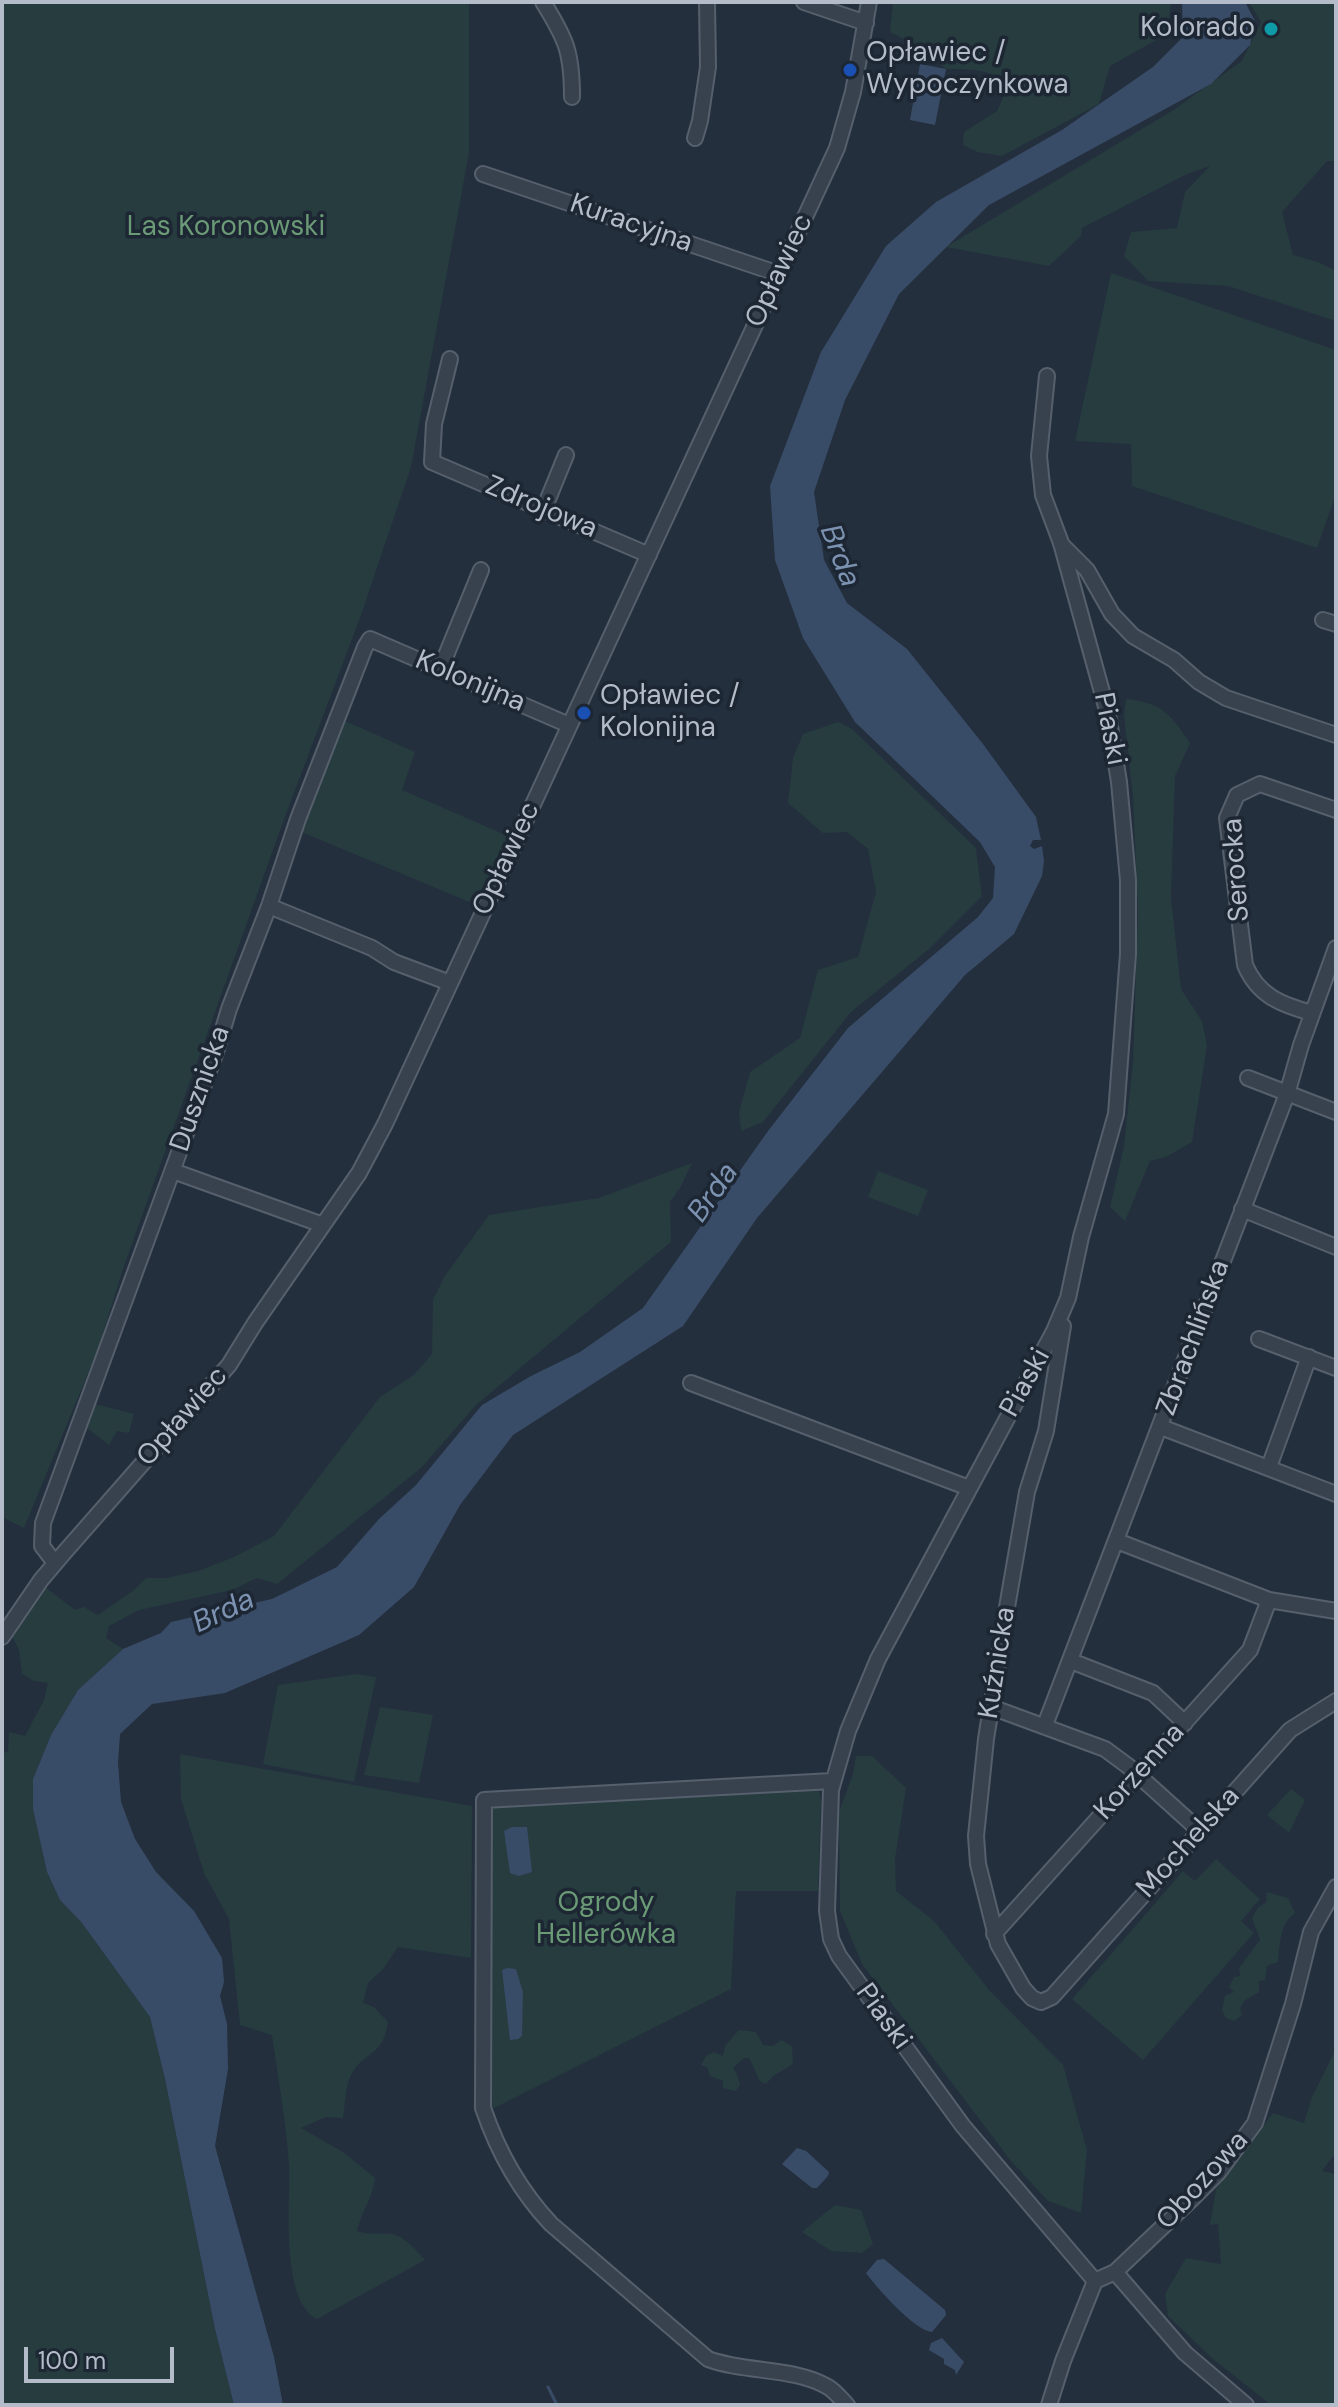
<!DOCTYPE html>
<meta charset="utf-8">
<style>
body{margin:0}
#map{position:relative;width:1338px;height:2407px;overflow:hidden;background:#242f3e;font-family:"DM Sans",sans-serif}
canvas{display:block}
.frame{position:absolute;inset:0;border:4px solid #b4bcc9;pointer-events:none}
.scale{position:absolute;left:24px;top:2347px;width:150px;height:36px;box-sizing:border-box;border:4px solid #b4bcc9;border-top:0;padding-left:10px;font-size:24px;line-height:28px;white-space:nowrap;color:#b4bcc9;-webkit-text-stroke:6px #1d2633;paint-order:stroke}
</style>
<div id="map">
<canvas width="1338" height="2407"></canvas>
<div class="frame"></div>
<div class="scale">100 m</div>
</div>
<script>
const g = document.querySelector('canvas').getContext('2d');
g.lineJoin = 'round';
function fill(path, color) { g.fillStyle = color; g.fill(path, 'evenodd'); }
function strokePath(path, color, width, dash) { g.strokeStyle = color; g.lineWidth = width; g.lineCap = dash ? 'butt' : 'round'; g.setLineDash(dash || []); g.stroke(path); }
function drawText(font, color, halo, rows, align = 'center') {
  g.font = font + ' "DM Sans",sans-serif'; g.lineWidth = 7; g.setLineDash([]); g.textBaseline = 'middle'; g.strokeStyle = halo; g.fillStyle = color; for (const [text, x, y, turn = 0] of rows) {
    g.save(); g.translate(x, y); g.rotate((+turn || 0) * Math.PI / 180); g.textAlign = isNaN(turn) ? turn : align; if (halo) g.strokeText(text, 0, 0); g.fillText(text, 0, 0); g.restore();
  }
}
const green = new Path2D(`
 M2,2H469V153L411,467L361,615L283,822L123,1269L98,1349L24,1528L2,1517Z
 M893,2H1171L1167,34L1110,66L1099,104L1002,156L978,152L963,145L964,132L997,111L1008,86C993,68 968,69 946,69L923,49L890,32Z
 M1249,2H1336V161H1327L1282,212L1293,255L1318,262L1336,271V321L1228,286L1148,281L1124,256L1131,232L1177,228L1185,192L1210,166L1187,174L1082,228L1081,236L1049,266L946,247L1175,109L1242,61L1261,22Z
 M1111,273L1336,350V494L1317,548L1132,486L1131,444L1075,441Z
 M1126,699C1163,703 1170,714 1190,743L1175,776L1171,898L1181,989L1202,1021L1207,1046L1192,1142L1166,1157L1150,1161L1125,1221L1110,1207L1124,1146L1133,1062L1138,913L1133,796L1124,716Z
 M343,720L415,752L402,790L508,836L477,905L299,831Z
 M838,722L852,729L976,848L982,896L929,949L851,1012L763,1122L741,1131L739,1112L750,1072L800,1038L818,970L858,957L876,892L868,849L847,832L823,833L788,803L793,758L803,734Z
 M692,1163L680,1188L670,1202L671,1242L476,1405L421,1468L277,1584L257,1578L232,1590L139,1610L109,1626L106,1638L123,1649L78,1690L51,1735L33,1779V1809L47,1872L60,1900L82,1923L150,2017L165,2079L215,2329L234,2405H2V1753L8,1752L9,1732L25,1736L44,1700L48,1683L34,1681L22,1674L19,1650L12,1636L45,1587L75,1610L84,1607L98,1615L134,1590L146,1578H167L198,1571L234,1557L274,1536L380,1397L414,1375L432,1354L433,1300L444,1277L489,1215L599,1198Z
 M878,1171L928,1190L918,1216L868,1197Z
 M95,1404L134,1414L129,1433L117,1431L109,1445L87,1428Z
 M356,1674L376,1677L354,1782L263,1764L278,1685Z
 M380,1707L433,1715L419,1783L364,1775Z
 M180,1754L472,1806L471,1958L398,1947L383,1969L368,1983L363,2003L374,2007L388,2022C383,2057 366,2050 352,2073C345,2085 345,2105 343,2118L326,2117L301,2128L343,2152L375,2178C372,2200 362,2210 357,2231C372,2236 380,2232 392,2234C406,2237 416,2250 425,2260L317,2319C279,2300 291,2199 289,2165C286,2121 278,2078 272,2035L240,2025L229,1919L204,1873L181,1799Z
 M856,1756H872L906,1788L895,1859L896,1891L934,1921L989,1990L1063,2065L1087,2150L1081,2213L1048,2201L1011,2161L862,1964L840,1911L839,1812L853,1774Z
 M819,1788L821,1803L818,1891H736L731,1989L488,2111L490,1807Z
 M1291,1789L1305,1800L1289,1833L1267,1815Z
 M1216,1859L1260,1899L1241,1921L1254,1933L1143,2060L1072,1999L1183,1871L1195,1881Z
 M1267,1892L1288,1898L1295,1913C1279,1924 1280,1945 1278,1962L1267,1966L1265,1980L1259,1981V1992L1244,2001L1240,2008L1242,2015L1234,2021L1226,2018L1222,2010L1225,1996L1234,1992L1229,1987L1234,1977L1240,1976L1239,1968L1260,1940L1252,1918L1258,1908L1266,1902Z
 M739,2030L756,2032L763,2045L773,2046L781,2040L792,2046L793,2064L773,2076L766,2084L760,2081L749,2058H744L733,2068L737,2074L740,2084L736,2091L723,2088V2081L710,2076L708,2068L701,2065L706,2056L714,2052L723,2056L725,2046Z
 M1336,2049V2152L1322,2171L1336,2174V2405H1271L1213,2359L1168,2316L1165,2294L1186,2258L1221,2264L1218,2224L1210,2225L1216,2189L1273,2113L1304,2123L1312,2097Z
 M835,2205L861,2210L873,2244L862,2253L831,2251L802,2232Z`);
const water = new Path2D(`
 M1182,2H1245L1255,21L1250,45L1211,84L989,205L899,294L845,400L814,492L824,560L847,603L907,649L983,744L1036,817L1041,840H1033L1030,846L1034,849L1042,846L1044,861L1042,876L1014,934L965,975L757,1218L683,1326L513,1435L460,1505L414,1587L359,1635L225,1693L152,1704L120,1734L118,1763L121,1802L135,1839L156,1872L194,1911L222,1958L224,1982L220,1996L227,2024L228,2069L215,2146L274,2357L283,2405H234L215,2329L165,2079L150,2017L82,1923L60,1900L47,1872L33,1809V1779L51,1735L78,1690L123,1649L161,1633L171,1622L272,1599L337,1567L379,1519L416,1485L482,1405L531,1376L580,1352L643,1308L768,1131L848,1028L978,917L993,898L995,867L980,842L855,722L803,638L775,560L770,486L821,352L886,246L936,202L1062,130L1153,67L1183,37Z
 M920,64L946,69L935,125L910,120Z
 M512,1827H527L532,1872L519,1876L510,1873L504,1831Z
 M507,1968L516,1969L523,1992L522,2036L518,2039L510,2040L502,1970Z
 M797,2148L806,2151L829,2172L828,2176L817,2188H812L782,2164Z
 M884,2259L945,2310L946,2315L932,2332C915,2331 877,2288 866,2273L877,2260Z
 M942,2338L964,2362L956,2375L955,2370L944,2364V2359L929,2350L931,2343Z`);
const stream = new Path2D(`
 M548,2387L557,2405`);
const minor = new Path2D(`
 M543,2C566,39 572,52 572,97
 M804,2L866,23
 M695,138L700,121L708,67L707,2
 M483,174L779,274
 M450,359L434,424L432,462L649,555
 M1047,376L1039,456L1043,495L1061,543L1108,714L1119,782L1128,880V954L1116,1114L1081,1237L1068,1298L1054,1331L878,1659L848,1731L831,1790L827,1911L831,1939L839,1956L963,2126L1095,2281
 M544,509L566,455
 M1061,544L1087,570L1112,614L1133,636L1174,660L1199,682L1226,698L1336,735
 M1323,620L1336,624
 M440,670L481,570
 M450,983L394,962L372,948L269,906L298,819L365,647L370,639L569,725
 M1312,1013C1282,1005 1258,996 1245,965L1227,818L1237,795L1260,784L1336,810
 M1248,1078L1336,1112
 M173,1171L323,1225
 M1242,1209L1336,1247
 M1063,1326L1046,1431L1027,1492L1006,1613L986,1739L976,1836L978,1864L998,1944L1023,1988L1032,1998L1041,2002L1052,1997L1290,1730L1336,1701
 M1259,1339L1336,1368
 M691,1383L969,1488
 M1161,1427L1336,1494
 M1269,1467L1309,1357
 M1117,1541L1269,1600L1336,1611
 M55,1563L42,1546L43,1523L217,1049L229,1009L269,906
 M2,1637L41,1580L63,1554L229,1365L255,1323L359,1173L385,1124L837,148L853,92L869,2
 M1071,1661L1153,1693L1185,1723
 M991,1707L1105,1749L1128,1766L1200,1831
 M1045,1725L1287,1094L1301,1045L1336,948
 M832,1781L484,1800L483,2108C498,2152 519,2190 551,2224L708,2359C746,2373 794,2367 828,2387C835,2391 841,2399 847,2405
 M994,1934L1250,1650L1269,1600
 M1115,2272L1185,2353L1246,2405
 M1049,2405L1063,2361L1095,2281L1115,2272L1194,2197L1218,2173L1255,2123L1293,2004L1311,1932L1336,1887`);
const markers = [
 [1271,29,8,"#0f9aa8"],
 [850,70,8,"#1a4fb4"],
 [584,713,8,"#1a4fb4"]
];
const poiNames = [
 ["Kolorado",1255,29,"right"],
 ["Opławiec /",866,54],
 ["Wypoczynkowa",866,86],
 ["Opławiec /",600,697],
 ["Kolonijna",600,729]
];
const streetNames = [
 ["Kuracyjna",631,224,19],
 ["Opławiec",780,271,-65],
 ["Zdrojowa",541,508,23],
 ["Kolonijna",470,682,23],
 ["Piaski",1109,729,79],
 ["Opławiec",507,859,-65],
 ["Serocka",1237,870,-94],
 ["Dusznicka",201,1089,-71],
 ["Zbrachlińska",1194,1338,-70],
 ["Piaski",1026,1383,-61],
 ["Opławiec",183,1417,-49],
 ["Kuźnicka",998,1663,-81],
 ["Korzenna",1140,1772,-48],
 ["Mochelska",1189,1843,-48],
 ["Piaski",883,2017,54],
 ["Obozowa",1203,2181,-48]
];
const parkNames = [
 ["Las Koronowski",226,228],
 ["Ogrody",606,1904],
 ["Hellerówka",606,1936]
];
const waterNames = [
 ["Brda",839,556,69],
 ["Brda",714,1193,-55],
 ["Brda",224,1612,-25]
];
fill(green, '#263c3f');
fill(water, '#394c67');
strokePath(stream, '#394c67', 3);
strokePath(minor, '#565f6c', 18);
strokePath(minor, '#38414e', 14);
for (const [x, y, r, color] of markers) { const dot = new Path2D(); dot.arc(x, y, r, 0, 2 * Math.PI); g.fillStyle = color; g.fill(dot); strokePath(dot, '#1d2633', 3); }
drawText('28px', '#b4bcc9', '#1d2633', poiNames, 'left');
drawText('28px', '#b4bcc9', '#1d2633', streetNames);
drawText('28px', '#6b9a76', '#1d2633', parkNames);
drawText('italic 30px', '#7c92b1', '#1d2633', waterNames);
</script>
